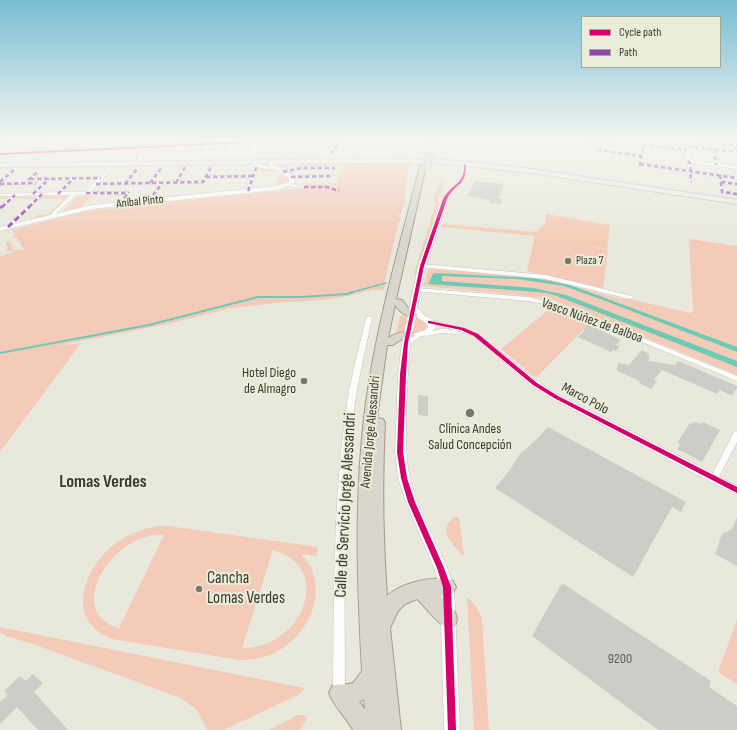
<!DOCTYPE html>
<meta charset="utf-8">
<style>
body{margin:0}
#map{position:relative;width:737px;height:730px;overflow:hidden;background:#e8e8dd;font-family:"Sofia Sans Condensed",sans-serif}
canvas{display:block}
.legend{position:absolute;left:581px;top:16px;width:140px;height:52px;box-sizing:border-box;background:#ecedd8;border:1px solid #a5a696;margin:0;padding:5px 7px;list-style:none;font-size:12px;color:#3b3b33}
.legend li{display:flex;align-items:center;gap:8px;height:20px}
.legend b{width:20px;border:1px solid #a5a696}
</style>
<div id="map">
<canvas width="737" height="730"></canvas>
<ul class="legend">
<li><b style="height:5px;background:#d6006c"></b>Cycle path</li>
<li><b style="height:5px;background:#8e44ad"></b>Path</li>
</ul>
</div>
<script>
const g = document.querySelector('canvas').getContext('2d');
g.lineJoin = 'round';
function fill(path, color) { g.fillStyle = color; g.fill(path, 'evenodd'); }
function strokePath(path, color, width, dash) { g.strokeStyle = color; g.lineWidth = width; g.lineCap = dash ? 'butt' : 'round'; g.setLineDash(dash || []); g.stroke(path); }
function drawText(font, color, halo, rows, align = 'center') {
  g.font = font + ' "Sofia Sans Condensed",sans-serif'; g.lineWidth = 4; g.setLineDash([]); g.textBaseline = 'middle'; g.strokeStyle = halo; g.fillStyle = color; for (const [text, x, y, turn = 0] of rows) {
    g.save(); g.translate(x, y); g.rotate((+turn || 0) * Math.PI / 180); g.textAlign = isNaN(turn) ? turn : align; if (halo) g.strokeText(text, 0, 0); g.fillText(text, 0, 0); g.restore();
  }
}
const green = new Path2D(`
 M286,162L289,169L284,171L292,177V181L281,187L275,188L280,172L260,171L261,168L275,166L267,163L268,164L264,165H234V164Z
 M343,162L412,163L406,180L405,202L401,214L398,215L401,219L398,224L384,284L385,285L384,290H371L349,296L323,300L276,303L231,308L168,324L56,346L81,343L0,452V356L13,354L0,356V256L18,251H5L8,249L6,242L10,241L13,250H24L17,238L12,237L15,235L12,230L78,213L96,210L304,188L305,184L337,183Z
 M219,163L217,166L0,169V166Z
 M448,163L451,164H449L444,174L441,193L437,200L439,202L416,274H414L436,203L433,202L434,198C438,186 443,175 448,163Z
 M69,195L52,214L32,220L37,215L48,214L63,199H0V196Z
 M92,195L81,208L62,212L77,197Z
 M547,214L610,225L607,249L580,244L608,250L603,288L527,271L535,236L441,227L442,224L536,232L544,225L546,220L545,217Z
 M689,239L737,246V375L553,300L518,295L423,286L428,269L539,277L621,299H630L690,313L693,311Z
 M553,306L591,322L536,378L501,349Z
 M400,316L418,317L430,326C423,336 408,330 396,333Z
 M455,517L459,518L464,556C452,545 436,529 455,517Z
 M159,526H168L318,547L316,556L301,554C333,587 309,638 272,654C261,659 250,660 239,660L112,639C66,621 82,573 111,547C125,535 141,529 159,526ZM164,535L119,628C60,610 118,529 164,535ZM273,550C335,567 303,649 242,648Z
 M467,597L475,605L482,618L489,730H474Z
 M737,620V684L718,672Z
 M0,627L304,688L305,689L298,695L224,730H207L197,710L181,698L33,644L6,636L0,632Z
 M298,715L305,716L307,718L300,730H269Z`);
const water = new Path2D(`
 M435,273L533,278L570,285L737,347V352L603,300L564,286L517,279L442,276V281L533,288L566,295L737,361V367L557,296L547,293L498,289L428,284L433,274Z`);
const streamFar1 = new Path2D(`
 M349,293L386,283`);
const stream = new Path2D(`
 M0,353L149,325L258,297H301L347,294L353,292`);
const building = new Path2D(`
 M475,181L504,184L499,199H503L501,204L489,203L490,200L467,196Z
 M588,324L621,340L616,345L620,346L616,351L613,350L611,352L578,337L585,330L583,329Z
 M642,350L649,354V361L675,365L678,361L737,386V388L732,396L720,390L717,394L662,370L654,380L657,381L651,389L639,383L640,381L617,371L618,363L629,365Z
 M418,395L428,396V416L418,415Z
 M694,422L702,424L703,422L720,430L702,462L684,452L677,450L680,444L677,443L690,423L692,424Z
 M548,427L686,502L681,512L672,507L633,577L495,488L509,471L520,454L536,440Z
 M737,518V566L715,554L722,534L732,529Z
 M562,583L711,681L709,687L737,706V730H658L532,636Z
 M33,674L43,683L34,692L68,730H38L17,707L0,724V702L8,695L4,691L20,676L26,681Z`);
const minor = new Path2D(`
 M35,139H60L58,140L0,142V140Z
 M63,139H67L58,150L79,149L87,139H91L83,149L106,148L112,139H116L110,147H122L124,148L122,149L107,150L0,155V153L53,150Z
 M207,139H211L207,155L205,156L203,155Z
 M230,139H234L231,154L229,155L227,154Z
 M253,139H257L256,154L254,155L252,154Z
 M289,139H293L285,156L282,157Z
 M314,139H318L309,154H307Z
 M573,139H581L640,147L643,144L685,149V146L687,145L737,151V153L716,151L718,164L737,167V169L692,163V170L737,177V179L722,177L723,181L737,183V185L723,184L724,191L737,193V195L720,193L718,177L693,173V182L691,183L689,182L688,172L642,165L640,167L638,166L639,157L595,150L597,149L639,155L640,149L576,140L574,142L572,141ZM644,146L685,151C686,158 688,163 688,170L642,163ZM689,147L712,150L714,163L690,160Z
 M685,139H693L737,144V146Z
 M336,141H338L340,144L332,155H330L329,154L336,144Z
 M183,144L185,145L182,155L179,156L181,145Z
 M256,165L259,166L250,191L248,192L246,191L251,177L207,178L204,183H203L163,184L151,202H149L147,201L159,184L96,185L91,192H127L129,193L127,194L76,195L53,216H51V214L71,195H43L10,228H6V226L38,195L17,196L0,209V206L11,196H0V194L32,193L45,180L29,181L27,180L39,170L41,171L34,178L100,177L110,167L112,168L111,169L99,183L124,182L138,167L140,168L129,182H149L162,166L164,167L153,182L175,181L183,167L185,166L187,167L179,181H202L210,166L213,167L208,176L252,175ZM97,179L86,192H62L75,180ZM50,180H70L57,192L37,193Z
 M301,167H335L337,168L335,169H301L283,173L281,172Z
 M14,168L17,169L2,183L36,182L38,183L36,184L0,185V180Z
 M330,175L332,176L331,177L291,178L289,177L291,176Z
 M286,184L304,186L306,187L304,188L288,186L286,185Z
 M422,264L546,275L632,296L633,297L630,299L546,279L420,267L419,266Z
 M416,288L528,297L558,304L737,376V381L554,306L528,301L414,291V289Z
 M369,316L372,318C366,349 358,379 354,410C342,504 345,599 345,693L343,697L339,699L335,697L333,693C334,599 333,504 346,410C350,379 359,349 366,318Z
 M430,320L464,328L478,334L538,382L559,395L713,473L734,432L737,431V442L719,477L737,486V494L711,482L553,399L532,386L474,336L460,331L428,323L427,322L428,321Z
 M442,329L456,330L459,332L456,334L442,333L426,336L423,334L424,333Z`);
const tertiary = new Path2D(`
 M126,139H130L125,146L271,140L334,142L338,139H342L340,143L334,144L271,142L145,148L146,150L141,162L130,166L128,165V163L137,160L142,150L141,149H120Z
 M465,163L468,165C468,184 455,184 448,199L426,266L417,307L424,315L433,320L436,327L431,334L419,337L410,344C408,367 407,390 406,414C406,440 405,464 413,489C423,523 444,553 454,587L460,730H444L440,587L434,568L406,502L398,478L395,452L398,374L402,343L418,266L442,199L446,193L461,177L462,165ZM416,316C419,320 426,321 428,327L425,330L412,334Z
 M257,164L270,166L269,164H273L293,176L295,179L294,183L277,190L92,209L0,231V227L92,205L276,186L289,182V178L276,170L255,167L254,166Z`);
const secondary = new Path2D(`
 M361,159L447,160L525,168L737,200V204L525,172L447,164L361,163L0,167V163Z`);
const trunk = new Path2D(`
 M427,139H433L429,153L426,155L423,153Z
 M423,164L426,166L396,299L402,300L408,308L418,314L417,316C407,319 400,312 395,305L388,338C396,333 404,330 413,333L415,335L413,337L402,339L393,345H387L377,418L383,419L385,423C382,481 383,538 387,596C401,583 436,574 453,581L456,587L453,593L441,596L455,612L457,619L455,626L448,628C437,624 427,608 417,599L405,604L398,611L390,628L401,730H353C346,717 334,707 329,693L332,686C339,683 345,686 353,683L362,671C357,581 354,491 366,402C377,322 400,244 420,166ZM364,699L365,709L359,702Z`);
const rail = new Path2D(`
 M0,162L400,157L457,159L504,164L737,198`);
const trunkBridge = new Path2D(`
 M427,167L431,153`);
const quietFar1 = new Path2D(`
 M687,139L737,145
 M687,146L737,152
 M714,149L716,165
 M597,150L641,156
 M331,154L338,144L337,142
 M688,161L690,163L691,182
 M640,164L737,178
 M640,166L643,145L687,150
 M283,172L301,168H335
 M720,175L722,192L737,194
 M206,177L253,176
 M291,177L330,176
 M30,179L101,178
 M28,180L39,171
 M0,182L15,169
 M721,182L737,184
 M150,183L162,167
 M176,183L185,167
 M0,184L36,183
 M96,184L203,182L211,167
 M125,184L138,168
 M304,187H327L339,191
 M248,191L257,166
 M86,193H127
 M33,194L49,179
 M58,194L73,179
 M149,201L162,183
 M120,204L129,192
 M2,207L15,195
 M29,207L42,194`);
const quiet = new Path2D(`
 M0,208L3,206
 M8,227L30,206`);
const cycleway = new Path2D(`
 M271,140L337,141L338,142L337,143L271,142L0,155V153Z
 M465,164L466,165C467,186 455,183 447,199L424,266L408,343L406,374L403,452L407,478L415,502L444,568L451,587L456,730H448L443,587L437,568L408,502L401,478L397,452L400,374L404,343L420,266L443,199C452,183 464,185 464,165Z
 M428,321H430L464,328L478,334L537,383L558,396L737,487V493L554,398L533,385L474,336L461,330L428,323Z`);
const markers = [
 [568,261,4,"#78786e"],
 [304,381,4,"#78786e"],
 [470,413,5,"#78786e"],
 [199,589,4,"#78786e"]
];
const farStreetnames = [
 ["Aníbal Pinto",140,202,-6]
];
const farPoinames = [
 ["Plaza 7",576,261]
];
const streetNames = [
 ["Vasco Núñez de Balboa",592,321,20],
 ["Marco Polo",585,399,28],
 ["Avenida Jorge Alessandri",371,432,-85]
];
const poiNames = [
 ["Hotel Diego",296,373],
 ["de Almagro",296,389],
 ["Clínica Andes",470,429,"center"],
 ["Salud Concepción",470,445,"center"]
];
const nearNumbernames = [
 ["9200",620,659]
];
const nearStreetnames = [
 ["Calle de Servicio Jorge Alessandri",346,505,-87]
];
const nearPoinames = [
 ["Cancha",207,579],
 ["Lomas Verdes",207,599]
];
const nearNeighbourhoodnames = [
 ["Lomas Verdes",103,482]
];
fill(green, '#f4cbb8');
fill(water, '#6dcab4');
strokePath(streamFar1, '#6dcab4', 1.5);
strokePath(stream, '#6dcab4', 2);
fill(building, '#cbcec6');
strokePath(minor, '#c4c4bb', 1);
strokePath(tertiary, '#c4c4bb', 1);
strokePath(secondary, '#c4c4bb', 2);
strokePath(trunk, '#a39c8d', 2);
fill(minor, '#fcfcfa');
fill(tertiary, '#fcfcfa');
fill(secondary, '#efede9');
fill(trunk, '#dad6cd');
strokePath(rail, '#d8d8d4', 1, [1, 2.5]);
strokePath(trunkBridge, '#a39c8d', 8, []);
strokePath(trunkBridge, '#dad6cd', 7);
strokePath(quietFar1, '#8e44ad', 2.5, [4.5, 2.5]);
strokePath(quiet, '#8e44ad', 3, [6, 3]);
fill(cycleway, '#d6006c');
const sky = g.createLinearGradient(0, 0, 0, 241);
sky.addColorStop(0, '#77bdd3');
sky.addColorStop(0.58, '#f5f5f0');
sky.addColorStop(1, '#f5f5f000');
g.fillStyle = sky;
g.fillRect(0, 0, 737, 241);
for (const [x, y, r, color] of markers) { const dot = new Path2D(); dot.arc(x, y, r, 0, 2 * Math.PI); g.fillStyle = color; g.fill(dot); strokePath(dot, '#ecedd8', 1.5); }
drawText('12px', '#3b3b33', '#ecedd8', farStreetnames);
drawText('12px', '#3b3b33', '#ecedd8', farPoinames, 'left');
drawText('14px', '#3b3b33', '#ecedd8', streetNames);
drawText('14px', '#3b3b33', '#ecedd8', poiNames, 'right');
drawText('14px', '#5f6058', null, nearNumbernames);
drawText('17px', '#3b3b33', '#ecedd8', nearStreetnames);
drawText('17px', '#3b3b33', '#ecedd8', nearPoinames, 'left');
drawText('bold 18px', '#3b3b33', '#ecedd8', nearNeighbourhoodnames);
</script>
